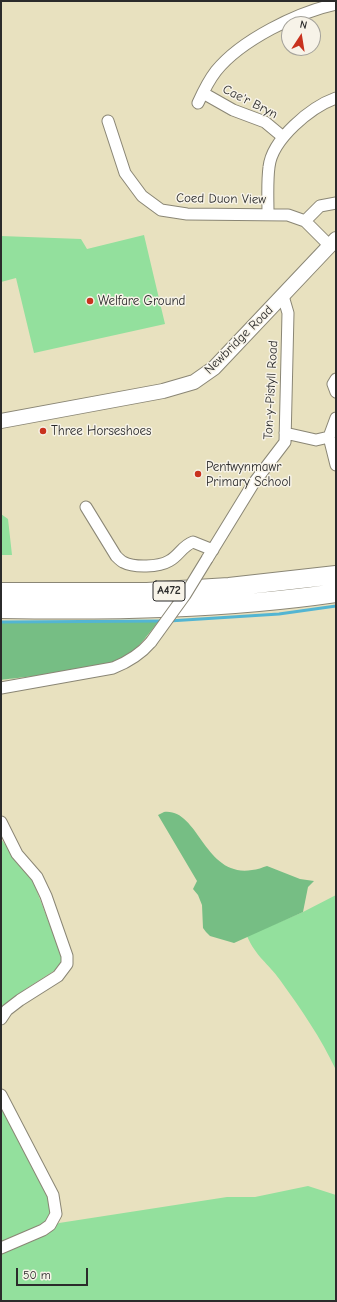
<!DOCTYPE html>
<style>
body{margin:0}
#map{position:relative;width:337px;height:1302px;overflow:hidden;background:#e8e1bf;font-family:"Comic Neue",sans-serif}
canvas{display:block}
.frame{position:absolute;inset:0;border:2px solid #2b2b2b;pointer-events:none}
.north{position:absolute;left:281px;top:16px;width:40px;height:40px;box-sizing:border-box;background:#f7f3e8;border:1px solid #a5a39c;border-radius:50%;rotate:12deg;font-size:11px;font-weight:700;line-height:16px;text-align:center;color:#2b2b2b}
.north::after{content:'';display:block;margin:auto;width:14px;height:18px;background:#c8321e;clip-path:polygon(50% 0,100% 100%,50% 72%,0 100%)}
.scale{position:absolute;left:16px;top:1268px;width:72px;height:18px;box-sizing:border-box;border:2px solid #2b2b2b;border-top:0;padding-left:5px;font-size:12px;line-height:14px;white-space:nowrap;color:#2b2b2b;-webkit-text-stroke:3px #f7f3e8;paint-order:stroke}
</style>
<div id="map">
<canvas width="337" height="1302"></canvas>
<div class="frame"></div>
<div class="north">N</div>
<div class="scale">50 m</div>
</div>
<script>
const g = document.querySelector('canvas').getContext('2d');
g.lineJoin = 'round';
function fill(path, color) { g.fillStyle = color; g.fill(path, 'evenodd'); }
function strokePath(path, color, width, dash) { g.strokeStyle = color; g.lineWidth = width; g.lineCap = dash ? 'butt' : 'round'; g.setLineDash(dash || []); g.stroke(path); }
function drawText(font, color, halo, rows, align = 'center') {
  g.font = font + ' "Comic Neue",sans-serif'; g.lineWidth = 3; g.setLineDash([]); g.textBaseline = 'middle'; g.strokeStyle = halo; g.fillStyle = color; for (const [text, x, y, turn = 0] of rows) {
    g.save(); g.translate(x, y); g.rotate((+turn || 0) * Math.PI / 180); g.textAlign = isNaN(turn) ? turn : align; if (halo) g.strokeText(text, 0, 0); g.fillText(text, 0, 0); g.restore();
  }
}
const green = new Path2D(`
 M144,235L165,324L34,353L16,278L1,282V236L81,239L87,249Z
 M1,514L8,519L12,555H1Z
 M1,839L33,881L62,957L60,967L24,990L1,1012Z
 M336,895V1070C321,1038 301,1009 280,980C268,963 256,957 247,936L303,912Z
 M1,1104L50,1197L53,1213L48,1221L1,1243Z
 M308,1186L336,1195V1301H1V1253L59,1223L227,1197H255Z`);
const forest = new Path2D(`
 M1,622H158C149,633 141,645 130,654C111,670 29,676 1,680Z
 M164,812C199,808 204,878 252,870C257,870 263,867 267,866L300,879L314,881L308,887L303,912L234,943L210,936L206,932L203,928L202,905L198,895L193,889L197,881L158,815Z`);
const stream = new Path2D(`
 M169,621L279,614L336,606
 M1,622L163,621`);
const minor = new Path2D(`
 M203,93L233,110L265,122L283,137
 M198,103C203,92 209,80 216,71C241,40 298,12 336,4
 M108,121L125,173L142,196L161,210L187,214L288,215L305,221L329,245
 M268,214C268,198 267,182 269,167C272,139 311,107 336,98
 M305,221L320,206L336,203
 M336,379L333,384L336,392
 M285,433L316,440L329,437L336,418
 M329,437L336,465
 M86,507L116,556C118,558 121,561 123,562C134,568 159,567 169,561C179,556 182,546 193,542L213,550
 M207,559L253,484L285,442L288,313L283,296
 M1,688L113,668C128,662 140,655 151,642
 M1,822L17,854L37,877L46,896L67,956V964L58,976L20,1000L7,1010L1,1019
 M1,1095L53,1195L56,1214L50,1225L43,1230L1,1248`);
const tertiary = new Path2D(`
 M1,421L163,391L194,382L214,368L336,239`);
const primary = new Path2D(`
 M1,592H147L229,587L336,575
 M1,609C112,611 226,609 336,593`);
const minorBridge = new Path2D(`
 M151,642L185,595L207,559`);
const markers = [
 [90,301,4,"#c8321e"],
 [43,431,4,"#c8321e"],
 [198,474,4,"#c8321e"]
];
const shields = [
 [169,591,32]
];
const shieldNames = [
 ["A472",169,591]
];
const streetNames = [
 ["Cae'r Bryn",250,102,27],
 ["Coed Duon View",221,199,1],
 ["Newbridge Road",239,340,-45],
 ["Ton-y-Pistyll Road",271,390,-87]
];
const poiNames = [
 ["Welfare Ground",98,301],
 ["Three Horseshoes",51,431],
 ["Pentwynmawr",206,467],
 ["Primary School",206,482]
];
fill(green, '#93e09d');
fill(forest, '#76be84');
strokePath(stream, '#53b5d2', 3);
strokePath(minor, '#8a8675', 13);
strokePath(tertiary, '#8a8675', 16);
strokePath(primary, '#8a8675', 20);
strokePath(minor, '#fff', 11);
strokePath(tertiary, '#fff', 14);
strokePath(primary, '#fff', 18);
strokePath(minorBridge, '#8a8675', 13, []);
strokePath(minorBridge, '#fff', 11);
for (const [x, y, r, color] of markers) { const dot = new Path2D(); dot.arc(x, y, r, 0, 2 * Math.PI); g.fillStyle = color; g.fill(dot); strokePath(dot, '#f7f3e8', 1.5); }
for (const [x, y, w] of shields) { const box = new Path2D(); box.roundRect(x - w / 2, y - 10, w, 20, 3); g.fillStyle = '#f7f3e8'; g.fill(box); strokePath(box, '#2b2b2b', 1); }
drawText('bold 12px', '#2b2b2b', null, shieldNames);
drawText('13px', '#2b2b2b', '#f7f3e8', streetNames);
drawText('13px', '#2b2b2b', '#f7f3e8', poiNames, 'left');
</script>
